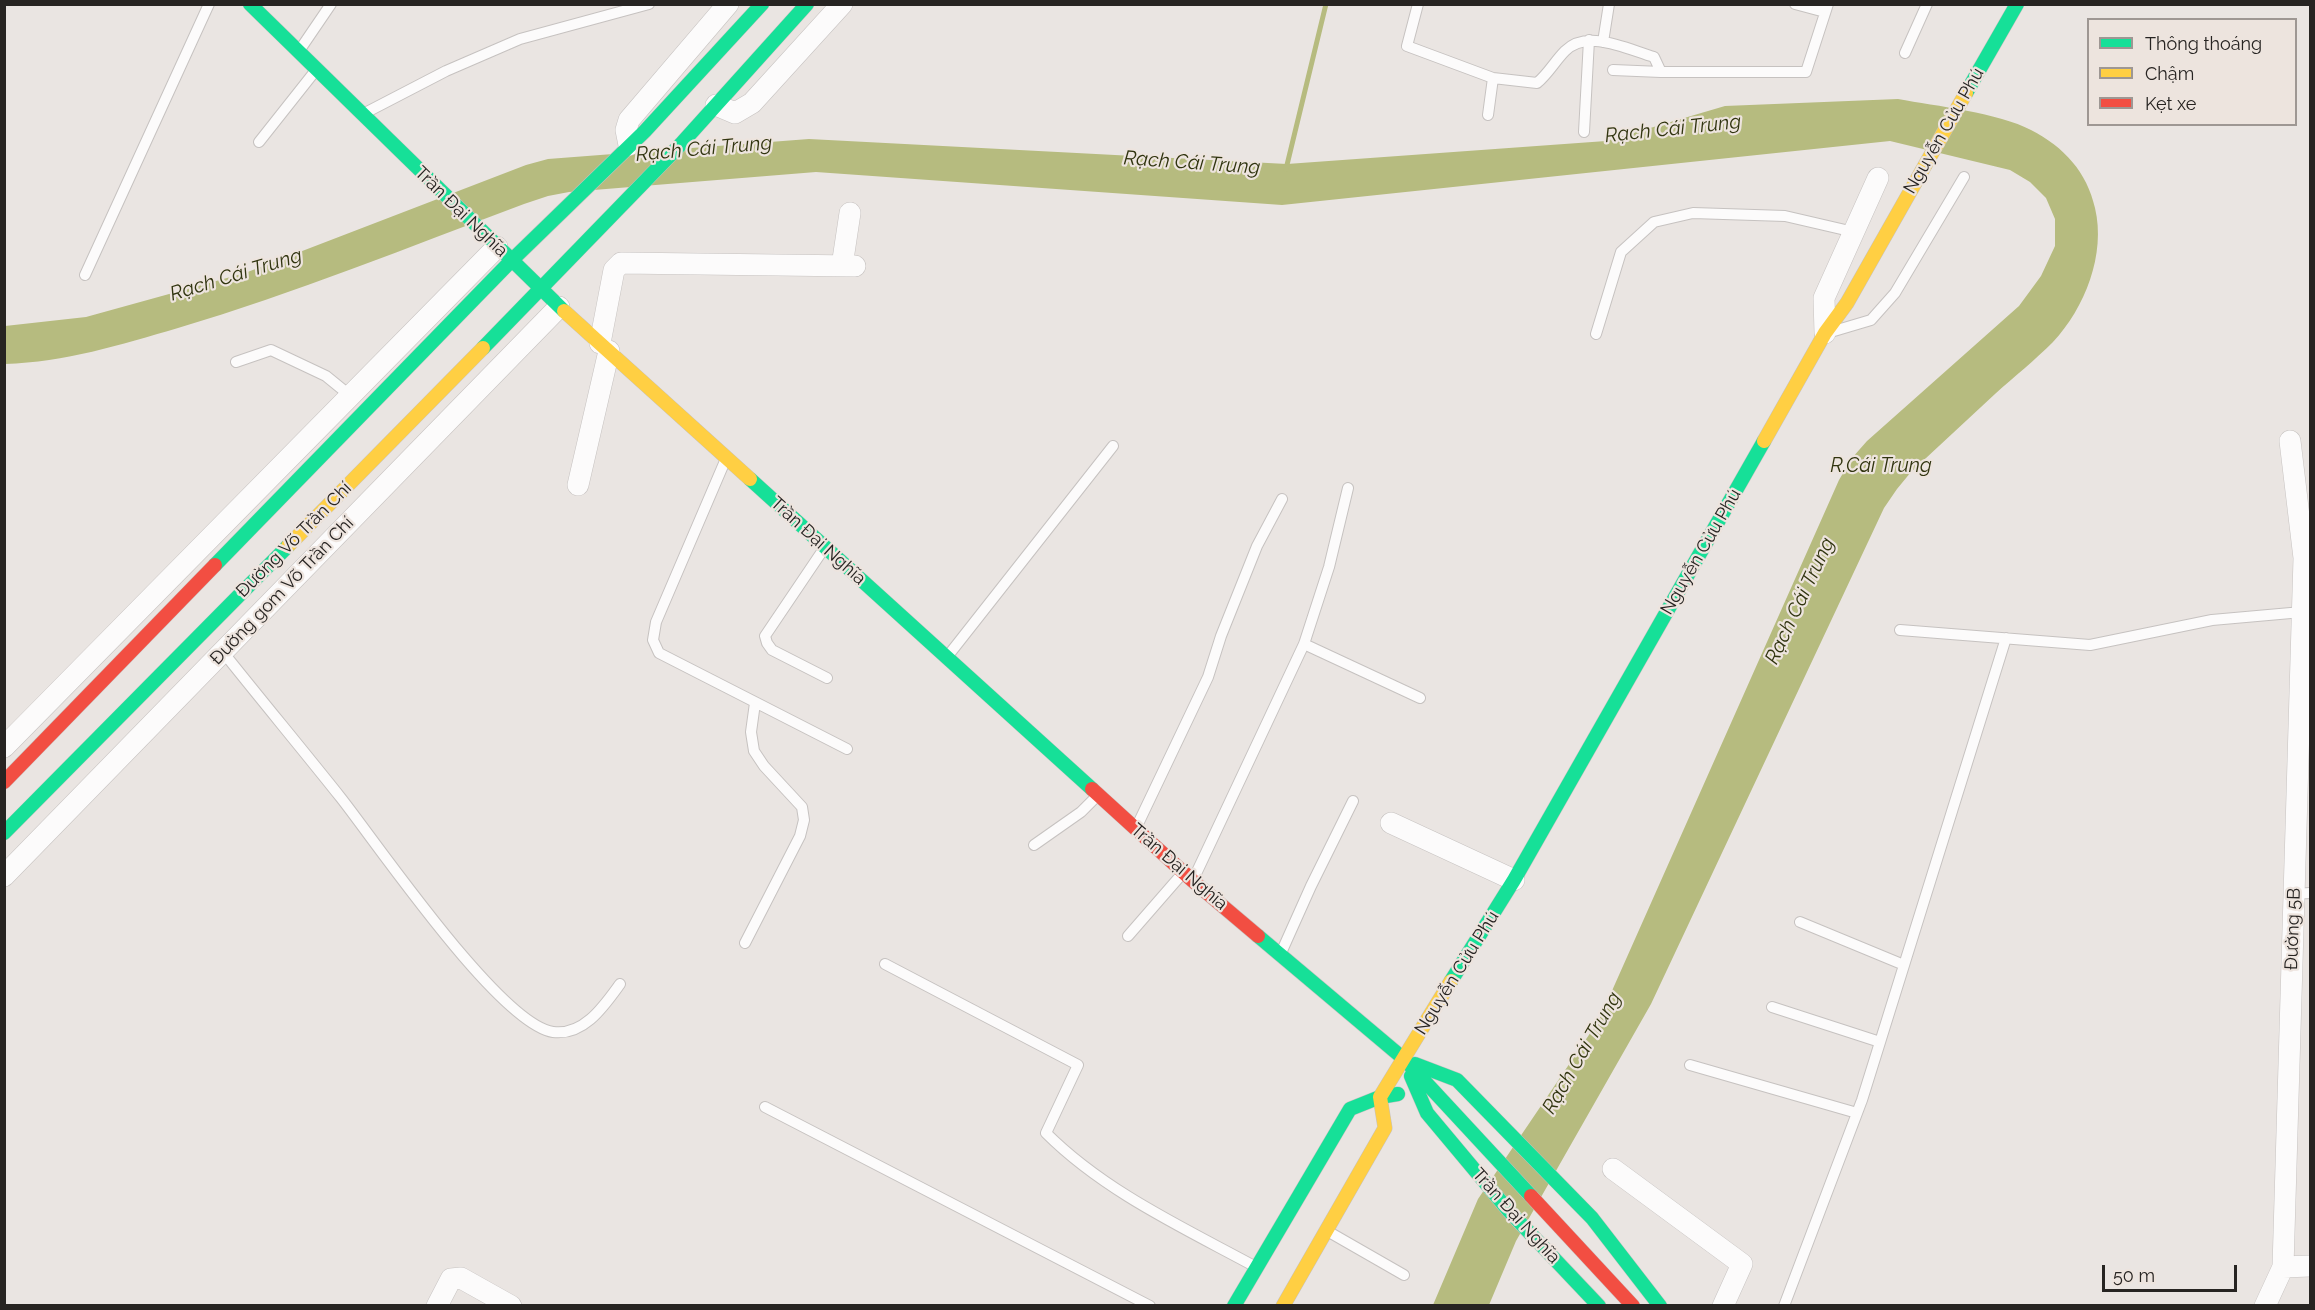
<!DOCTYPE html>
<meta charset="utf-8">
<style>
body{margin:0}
#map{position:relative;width:2315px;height:1310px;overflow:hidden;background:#eae5e2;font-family:Raleway,sans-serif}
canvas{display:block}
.frame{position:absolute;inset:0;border:6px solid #272422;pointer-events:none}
.legend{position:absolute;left:2087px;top:18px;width:210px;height:108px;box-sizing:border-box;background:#ede4de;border:2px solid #9e9793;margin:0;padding:8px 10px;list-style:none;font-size:18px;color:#272422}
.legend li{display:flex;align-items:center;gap:12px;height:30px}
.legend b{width:30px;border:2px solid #9e9793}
.scale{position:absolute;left:2102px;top:1265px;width:135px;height:27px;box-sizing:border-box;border:3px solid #272422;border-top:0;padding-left:8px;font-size:18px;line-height:21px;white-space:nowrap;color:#272422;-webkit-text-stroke:4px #ede4de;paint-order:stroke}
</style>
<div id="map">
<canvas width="2315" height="1310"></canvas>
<div class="frame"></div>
<ul class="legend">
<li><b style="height:8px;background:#16e098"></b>Thông thoáng</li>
<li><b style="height:8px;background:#ffcf43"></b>Chậm</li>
<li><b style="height:8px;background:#f24e42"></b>Kẹt xe</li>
</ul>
<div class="scale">50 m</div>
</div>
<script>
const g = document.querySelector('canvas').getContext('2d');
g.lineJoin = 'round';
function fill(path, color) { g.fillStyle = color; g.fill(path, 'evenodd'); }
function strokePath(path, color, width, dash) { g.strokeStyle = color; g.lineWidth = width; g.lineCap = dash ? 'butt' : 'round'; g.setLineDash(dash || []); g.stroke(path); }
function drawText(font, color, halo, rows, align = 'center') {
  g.font = font + ' Raleway,sans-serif'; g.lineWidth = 4.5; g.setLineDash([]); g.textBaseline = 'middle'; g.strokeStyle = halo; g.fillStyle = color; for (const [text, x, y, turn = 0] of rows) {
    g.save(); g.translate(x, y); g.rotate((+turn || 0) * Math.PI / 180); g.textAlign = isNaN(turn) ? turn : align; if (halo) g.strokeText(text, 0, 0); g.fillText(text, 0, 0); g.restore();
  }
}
const water = new Path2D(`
 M1898,99C1936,106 1999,113 2031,130C2064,147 2087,172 2095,208C2106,254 2085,308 2053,342C2035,360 2014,377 1995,394C1967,420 1939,446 1911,472L1897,489L1884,508L1651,1004L1516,1241L1489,1305H1433L1478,1199L1599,1020L1839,480L1852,458L1867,441L2019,306L2041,276L2055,246V219L2046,198L2030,182L2010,170L1890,141L1282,205L816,172L569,192L548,196L524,204C409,247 295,293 178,328C120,345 65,362 5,364V326L86,317L245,273L526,165L548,159L809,139L1287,164L1606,141L1725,106Z`);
const stream = new Path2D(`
 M1286,169L1326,4`);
const lane = new Path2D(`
 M1418,4L1407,46L1493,78L1537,83C1548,74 1555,61 1565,51C1588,28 1629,50 1654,57L1661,72H1806L1828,4
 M1795,4L1825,12
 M1603,42L1609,4
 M299,51L331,4
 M1905,53L1927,4
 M1613,70L1661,72
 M365,113L446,71L520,39L649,4
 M1488,115L1493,78
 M1584,132L1589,40
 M259,142L316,70
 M85,275L209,4
 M1834,331L1871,320L1895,293L1964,177
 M1596,334L1621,252L1654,222L1693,213L1785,216L1854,232
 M236,362L271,350L326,376L353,398
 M725,461L656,622L653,640L659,653L847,749
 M823,550L765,636L767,643L772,650L827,678
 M1900,630L2090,645L2212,620L2302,612
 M1304,644L1420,698
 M223,652C262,701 302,749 341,798C378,845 500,1024 553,1032C584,1036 604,1006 620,984
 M947,657L1113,446
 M1137,826L1208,677L1221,636L1257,546L1282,499
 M1034,845L1081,812L1096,797
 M1194,878L1304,644L1329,567L1348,488
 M2294,894L2310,893
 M1800,922L1904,965
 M1128,936L1182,874
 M745,943L800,836L804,820L802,807L764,766L754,751L751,732L755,703
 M1281,953L1311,886L1353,801
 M885,964L1078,1065L1046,1133C1104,1191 1182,1227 1254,1266
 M1772,1007L1880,1042
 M1690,1065L1857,1113
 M765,1107L1150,1306
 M1329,1232L1404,1275
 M1784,1306L1862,1100L2006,638`);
const street = new Path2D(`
 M716,105L735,113L752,103L842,4
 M629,145L626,130L629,120L728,4
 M842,266L850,213
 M1825,333L1824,298L1878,178
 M600,343L614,270L621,263L855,266
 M578,485L609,351
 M4,747L497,247
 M1391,823L1514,880
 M4,876L559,307
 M1613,1169L1742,1264L1723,1306
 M2283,1267L2310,1266
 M437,1306L451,1279L461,1278L511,1306
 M2265,1306L2283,1267L2304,558L2290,441`);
const fast = new Path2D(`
 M250,4L564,311
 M1966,93L2017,4
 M483,348L681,144L807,4
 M750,479L1092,789
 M215,565L511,261L645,131L762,4
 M4,833L288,546
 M1258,936L1404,1059L1531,1196
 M1451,981L1514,880L1764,441
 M1415,1064L1457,1080L1592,1218L1660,1306
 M1411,1076L1427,1113L1509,1211L1599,1306
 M1234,1306L1350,1109L1380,1097L1398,1094`);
const slow = new Path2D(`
 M564,311L750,479
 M1764,441L1825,333L1847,303L1966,93
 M288,546L483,348
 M1283,1306L1385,1128L1380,1097L1451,981`);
const jam = new Path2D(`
 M4,782L215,565
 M1092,789L1193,881L1258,936
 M1531,1196L1633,1306`);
const streetNames = [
 ["Nguyễn Cửu Phú",1944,131,-60],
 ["Trần Đại Nghĩa",461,212,44],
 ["Đường Võ Trần Chí",294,540,-45],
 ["Trần Đại Nghĩa",818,541,42],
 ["Nguyễn Cửu Phú",1701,552,-60],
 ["Đường gom Võ Trần Chí",282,591,-46],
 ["Trần Đại Nghĩa",1179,867,41],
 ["Đường 5B",2293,929,-88],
 ["Nguyễn Cửu Phú",1457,973,-58],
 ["Trần Đại Nghĩa",1516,1216,48]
];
const waterNames = [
 ["Rạch Cái Trung",1673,129,-6],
 ["Rạch Cái Trung",704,149,-5],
 ["Rạch Cái Trung",1192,163,4],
 ["Rạch Cái Trung",236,275,-17],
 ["R.Cái Trung",1881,466],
 ["Rạch Cái Trung",1800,601,-65],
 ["Rạch Cái Trung",1582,1053,-60]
];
fill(water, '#b6bb7f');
strokePath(stream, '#b6bb7f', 5);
strokePath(lane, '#c6c2c0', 12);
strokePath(street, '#c6c2c0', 22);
strokePath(fast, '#c6c2c0', 15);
strokePath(slow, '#c6c2c0', 15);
strokePath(jam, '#c6c2c0', 15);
strokePath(lane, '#fcfbfb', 10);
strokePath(street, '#fcfbfb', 21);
strokePath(fast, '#16e098', 14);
strokePath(slow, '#ffcf43', 14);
strokePath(jam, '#f24e42', 14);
drawText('18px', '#272422', '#ede4de', streetNames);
drawText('italic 20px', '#30340f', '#ede4de', waterNames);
</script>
